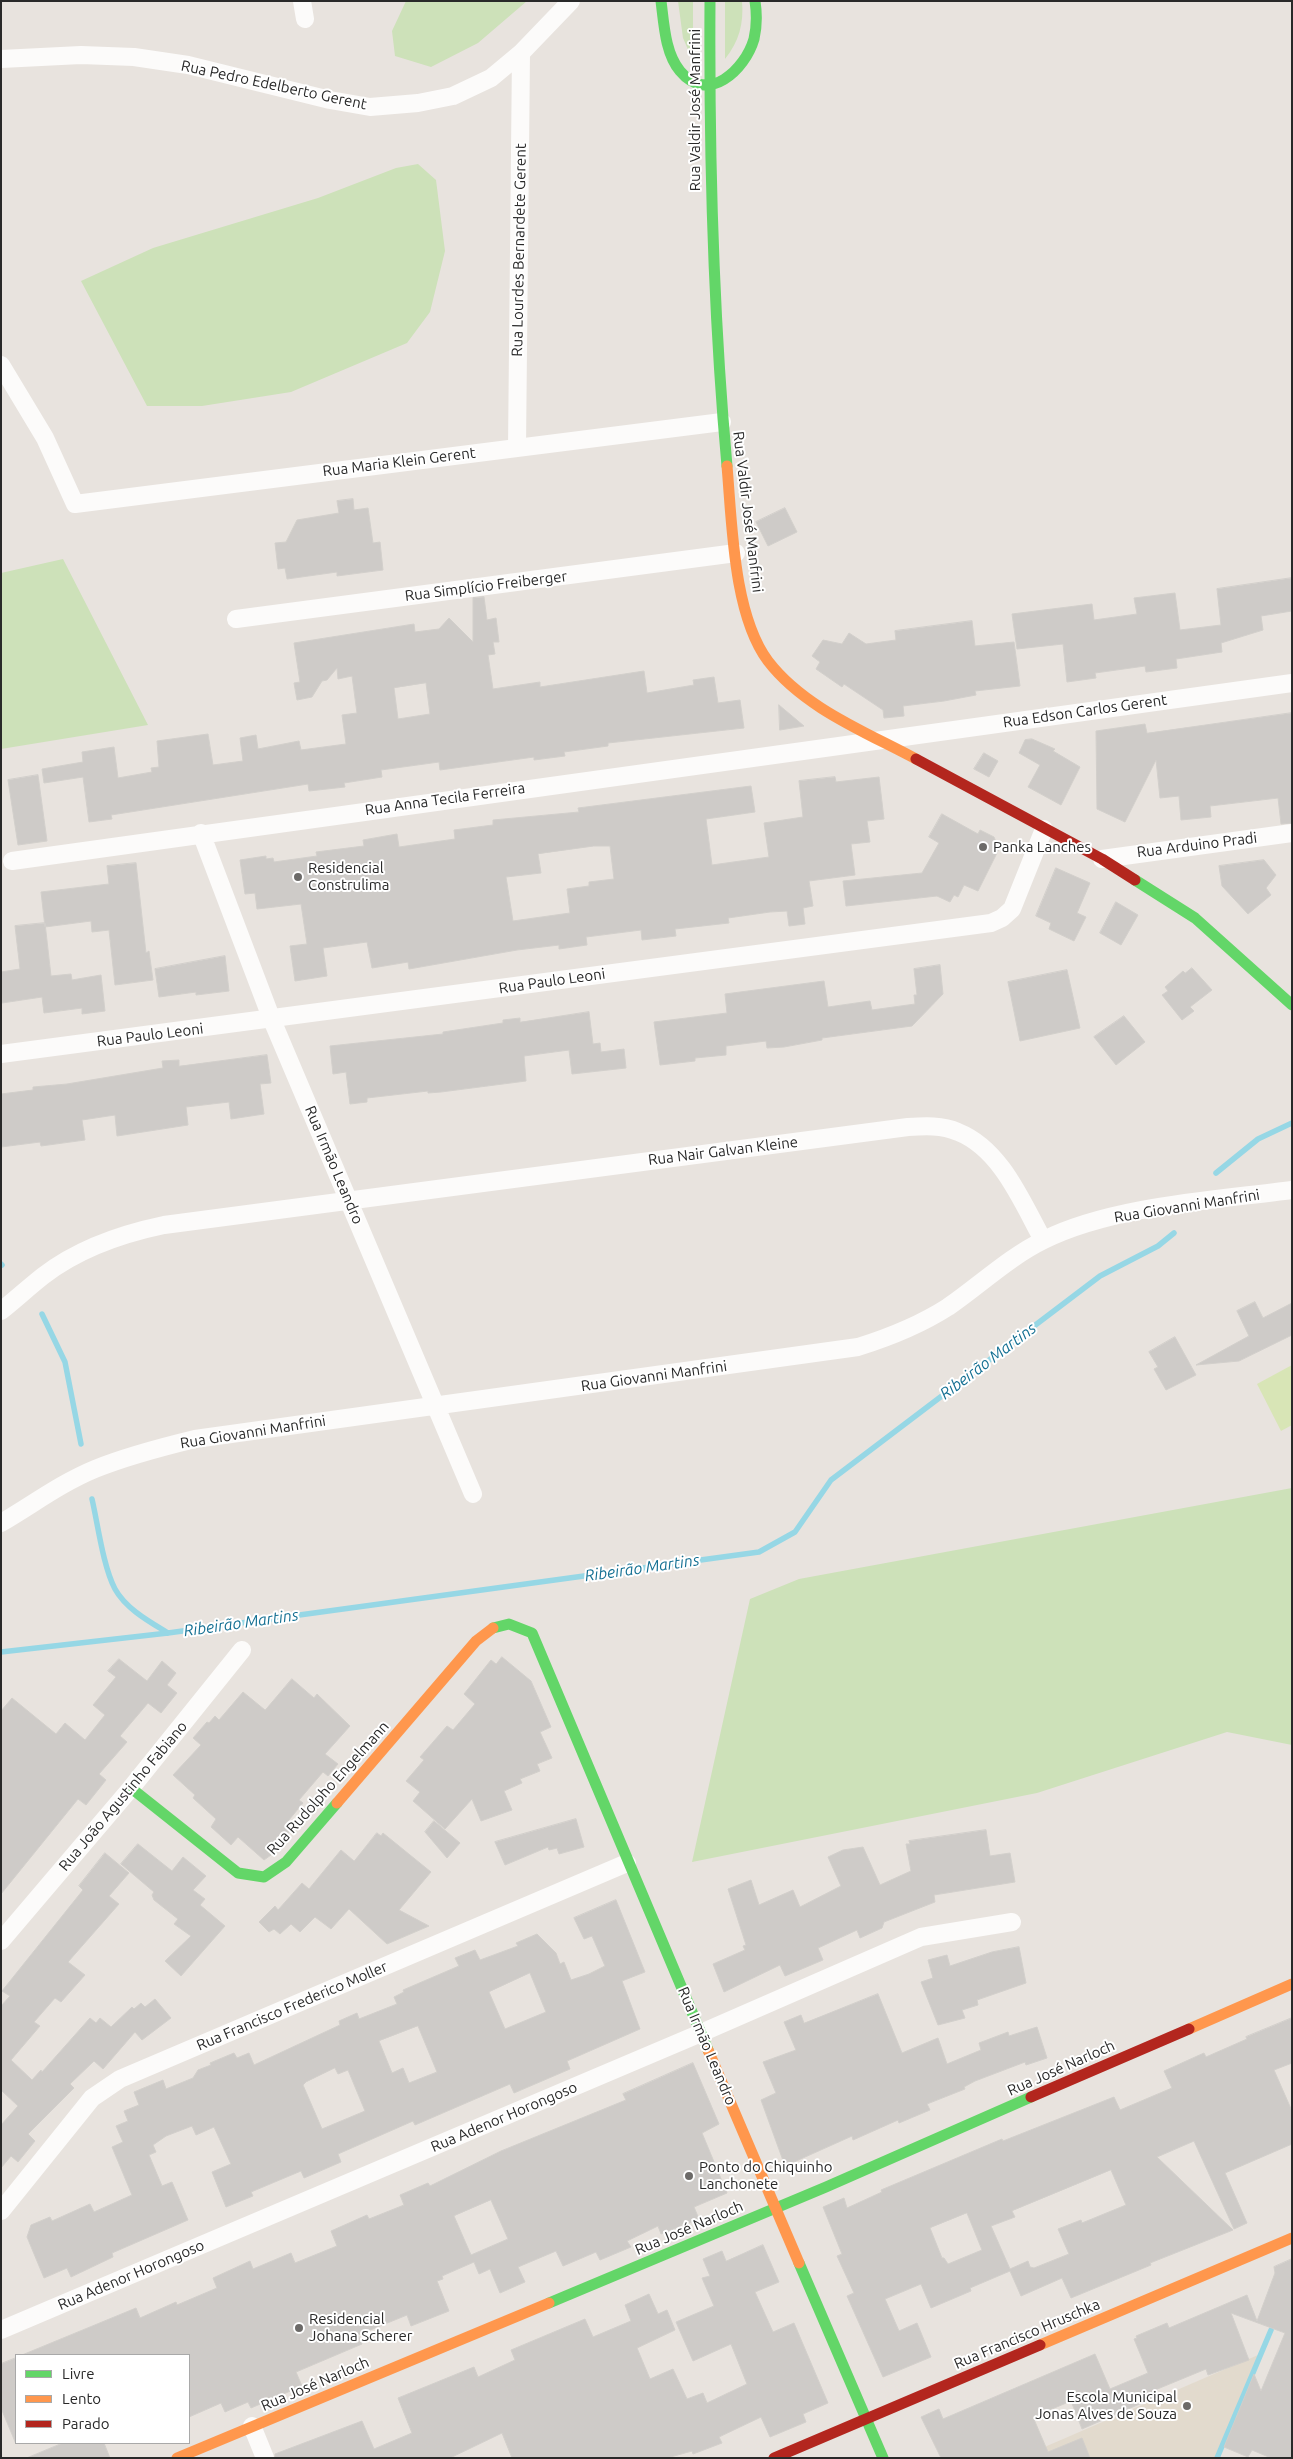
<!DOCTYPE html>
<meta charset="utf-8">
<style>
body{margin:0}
#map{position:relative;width:1293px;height:2459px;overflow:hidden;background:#e8e3de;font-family:Ubuntu,sans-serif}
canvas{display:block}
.frame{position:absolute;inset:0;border:2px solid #292929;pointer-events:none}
.legend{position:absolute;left:15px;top:2354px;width:175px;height:90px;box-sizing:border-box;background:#fff;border:1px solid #a9a9a9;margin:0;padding:6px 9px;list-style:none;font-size:15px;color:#292929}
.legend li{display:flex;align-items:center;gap:10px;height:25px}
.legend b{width:25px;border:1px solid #a9a9a9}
</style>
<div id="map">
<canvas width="1293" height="2459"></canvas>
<div class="frame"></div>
<ul class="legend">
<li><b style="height:6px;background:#63d668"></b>Livre</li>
<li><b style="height:6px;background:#ff974d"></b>Lento</li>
<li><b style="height:6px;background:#b3261e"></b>Parado</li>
</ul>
</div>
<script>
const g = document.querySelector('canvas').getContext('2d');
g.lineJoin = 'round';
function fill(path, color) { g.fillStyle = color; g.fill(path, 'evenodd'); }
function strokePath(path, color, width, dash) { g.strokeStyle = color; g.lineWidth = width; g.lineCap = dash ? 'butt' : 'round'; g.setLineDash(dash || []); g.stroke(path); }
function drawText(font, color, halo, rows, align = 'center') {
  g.font = font + ' Ubuntu,sans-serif'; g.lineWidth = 4; g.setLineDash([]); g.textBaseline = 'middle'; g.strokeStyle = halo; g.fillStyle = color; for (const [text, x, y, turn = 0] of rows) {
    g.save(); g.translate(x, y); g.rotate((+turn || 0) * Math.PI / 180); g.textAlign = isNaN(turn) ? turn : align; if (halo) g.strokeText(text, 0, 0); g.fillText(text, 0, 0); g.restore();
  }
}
const education = new Path2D(`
 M1258,2355L1215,2458H1019Z`);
const green = new Path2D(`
 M406,1H527L478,43L431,67L395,56L392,31Z
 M678,1H693V61L683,38Z
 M725,1H742C744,23 739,42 725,59Z
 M418,164L436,180L445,251L430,312L407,343L291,392L202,406H147L81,281L153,248L318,198L396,168Z
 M63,559L148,725L1,749V573Z
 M1292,1488V1745L1227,1732L1037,1793L692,1862L750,1599L799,1579Z`);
const pitch = new Path2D(`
 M1292,1365V1425L1281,1431L1257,1384Z`);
const stream = new Path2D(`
 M1216,1173L1258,1139L1292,1123
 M1,1264L2,1265
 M42,1314L65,1362L81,1444
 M92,1499C98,1525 103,1566 115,1589C126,1609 150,1622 168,1633
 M1,1652L168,1633L759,1552L795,1532L831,1480L1100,1276L1158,1246L1174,1233
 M1217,2458L1271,2330`);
const building = new Path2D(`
 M353,499L354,510L368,508L373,543L380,542L383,570L337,576V572L287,579L285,568L278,569L275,543L286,542L297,520L339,513L337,501Z
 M785,508L797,532L768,546L756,522Z
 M1292,578V611L1261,616L1263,630L1221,643L1222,652L1176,659L1177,668L1146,672L1145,666L1095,673L1096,678L1067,682L1063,644L1017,649L1012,614L1092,604L1094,620L1137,614L1134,598L1175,593L1180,630L1221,625L1217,589Z
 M484,597L487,620L496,618L499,642H493L495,654L488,655L493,689L540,682V687L644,671L647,693L694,685L693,680L714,677L718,703L740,700L744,728L608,743V746L564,752L565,756L534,760V757L440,770L439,762L381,770L382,777L344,783L345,787L309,791L308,784L111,815L112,819L89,822L83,777L44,783L42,769L83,762L82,752L114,747L118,778L152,772L151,768L159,767L157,741L208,734L213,765L243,761L240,738L256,735L258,749L299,741L301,750L346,744L342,715L357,713L352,676L338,679L337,668L327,680L322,681L312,697L297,700L294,683L300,682L294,643L414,624L415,632L439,629L449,618L473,642V598ZM426,683L430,714L398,719L394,688Z
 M972,621L975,646L1014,642L1020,686L975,691L976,695L944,701L903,706L904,716L884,718L883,710L844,684L842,687L816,669L820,662L812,656L823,640L842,644L849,633L866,644L896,640L895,631Z
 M779,705L804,726L780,730Z
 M1292,713V823L1281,824L1278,798L1210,806L1211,817L1181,820L1179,796L1160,798L1156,760L1125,822L1097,809L1096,731L1145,724L1147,733Z
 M1032,739L1055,749L1053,751L1080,767L1061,805L1028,787L1040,765L1019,753L1025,740Z
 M984,753L998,761L989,777L974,769Z
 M38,775L47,841L18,845L8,780Z
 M835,777L836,782L879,777L884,819L867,821L870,842L851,844L855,875L809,881L813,906L803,908L805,924L789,926L787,911L770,912L728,918L729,923L675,929L676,936L642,940L641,930L586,937L587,945L559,949V945L517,950L409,969L408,962L372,968L367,942L323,948L327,976L295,981L290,946L307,944L301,904L257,909L255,893L245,894L240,860L266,856V859L273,858L274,862L317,856L316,852L364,846L363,840L397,834L399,847L455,839L454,830L493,825V820L579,812L578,808L751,786L755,812L706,819L712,865L769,857L764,823L803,817L799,781ZM594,846H610L614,879L589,882V886L567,889L570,913L513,921L506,877L541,873L538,854Z
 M942,814L978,834L980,830L994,837L999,849L978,891L964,885L958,897L954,895L950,902L937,896L846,906L843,881L922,873L939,843L929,837Z
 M1264,860L1276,875L1266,888L1271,895L1248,914L1222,886L1219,866Z
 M136,863L146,953L149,951L153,980L115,985L109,930L92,932L91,921L45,927L41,892L109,884L107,866Z
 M1056,868L1090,883L1077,913L1086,917L1074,941L1049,929L1051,923L1036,916Z
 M1116,902L1138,915L1121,945L1100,933Z
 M45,923L51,976L71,974L72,980L101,975L105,1011L82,1014V1008L44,1013L42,997L2,1003L1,972L20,969L15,926Z
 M225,956L229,991L196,995V992L159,997L155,969Z
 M940,965L943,994L912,1026L822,1038V1040L784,1047L767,1048L766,1041L726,1046V1055L695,1058V1061L660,1065L654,1022L727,1013L725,994L824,981L828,1007L870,1001L872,1010L915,1004L914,995H917L914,969Z
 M1192,968L1212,990L1190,1007L1194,1011L1182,1020L1162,995L1168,991L1165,987L1183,971L1185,973Z
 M1067,970L1080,1028L1020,1041L1008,982Z
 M589,1012L593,1044L600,1043L601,1052L624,1049L626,1068L572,1074L569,1050L524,1056L526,1081L441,1092L428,1093V1091L367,1098V1102L350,1104L346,1072L333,1074L330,1046L443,1034V1032L503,1023V1020L520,1018V1022Z
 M1124,1016L1145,1042L1116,1065L1094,1037Z
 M267,1055L271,1083L260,1084L264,1114L231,1119L229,1102L186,1107L188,1125L117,1136L115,1115L82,1120L85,1140L41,1146L40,1142L1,1147V1094L33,1090V1087L67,1084L163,1068L162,1061L179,1060V1066Z
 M1255,1302L1263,1318L1292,1303V1335L1239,1361L1196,1365L1249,1336L1237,1311Z
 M1175,1337L1196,1375L1166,1390L1154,1369L1158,1367L1149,1352Z
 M502,1657L531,1681L551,1727L540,1732L552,1758L537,1764L540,1771L520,1779L522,1783L504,1791L512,1810L481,1821L472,1799L445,1829L413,1801L420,1792L406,1781L424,1760L420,1757L447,1726L453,1730L475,1704L464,1694L491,1660L496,1664Z
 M119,1659L147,1681L162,1661L176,1673L167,1685L177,1693L161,1713L148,1703L120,1736L127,1742L99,1774L106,1780L86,1805L78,1799L1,1894V1711L12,1698L56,1734L65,1723L85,1740L105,1715L93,1705L116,1677L108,1671Z
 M292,1679L314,1698L317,1694L350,1726L325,1754L338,1764L328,1776L323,1772L299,1800L303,1803L284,1826L290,1831L271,1855L264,1860L238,1837L231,1845L211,1827L216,1819L193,1798L195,1795L173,1775L201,1745L193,1738L207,1722L209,1723L215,1716L219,1720L243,1692L265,1710Z
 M576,1819L584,1847L559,1854L557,1848L549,1850L548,1847L505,1865L495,1842Z
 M434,1821L460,1843L447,1858L425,1832Z
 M986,1830L990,1856L1010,1853L1015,1882L934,1895L935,1902L884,1922L882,1928L860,1938L857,1930L818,1948L823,1960L785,1976L780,1965L724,1992L713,1964L745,1950L743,1946L746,1945L728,1889L751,1880L759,1905L793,1890L800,1907L841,1886L828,1857L843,1850L863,1847L880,1885L911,1871L906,1844H910L909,1841Z
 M377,1833L381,1836L383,1833L431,1872L399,1910L429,1926L387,1944L349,1909L331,1929L315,1917L300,1932L291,1924L280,1934L274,1929L269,1932L259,1922L275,1906L278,1910L302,1883L309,1889L341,1850L354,1861Z
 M138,1844L172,1871L183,1857L206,1876L193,1890L205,1899L200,1905L225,1926L181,1976L165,1961L191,1936L174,1924L178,1919L154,1900L152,1895L154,1892L121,1864Z
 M105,1853L129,1873L109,1896L119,1904L68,1962L85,1975L61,2002L55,1998L34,2022L40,2026L11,2060L32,2080L41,2070L42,2072L90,2018L96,2023L100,2018L111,2027L132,2007L134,2009L141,2003L145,2007L155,1999L171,2018L142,2040L135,2032L103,2069L94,2061L70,2084L74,2088L28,2134L35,2141L18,2162L11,2156L1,2168V2125L18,2106L1,2090V2006L10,1996L2,1991L83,1890L79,1886Z
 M616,1900L645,1972L622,1981L640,2029L567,2061L570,2069L514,2093L510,2084L415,2125L413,2121L338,2154L341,2162L304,2178L301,2171L251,2192L253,2196L226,2207L212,2172L231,2164L214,2127L196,2135L192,2126L166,2136L153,2145L156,2152L149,2155L162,2186L172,2182L188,2220L112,2253L113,2257L71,2277L67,2268L44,2278L27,2237L31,2225L50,2217L52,2221L90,2204L94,2212L132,2195L112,2147L123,2142L116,2126L128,2121L124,2111L139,2105L134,2092L163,2080L166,2089L193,2078L198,2070L211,2065L210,2063L234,2053L237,2058L249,2053L254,2065L340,2025L339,2021L357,2013L359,2019L397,2004L394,1997L404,1992L403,1990L459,1966L455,1958L475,1950L480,1960L518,1946L516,1943L537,1934L556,1953L560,1964L564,1962L571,1980L589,1974L605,1966L592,1936L584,1939L574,1918ZM530,1973L546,2012L505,2029L489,1992ZM418,2026L437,2072L409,2083L403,2068L392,2073L379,2041ZM335,2068L338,2074L348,2070L365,2111L322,2129L303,2085L306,2082Z
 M1019,1947L1026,1983L977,2000L978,2005L962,2010L965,2018L938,2025L921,1982L933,1978L928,1960L947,1955L950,1966L992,1952Z
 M878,1994L902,2053L938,2038L947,2064L981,2050L979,2043L1008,2032L1009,2036L1037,2027L1047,2058L1026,2065L1025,2062L975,2081L964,2087L965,2089L927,2104L930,2110L899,2123L898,2120L853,2140L852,2136L785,2166L761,2100L776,2093L763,2062L796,2050L784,2022L801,2015L804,2023Z
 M1292,2018V2063L1274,2070L1292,2111V2144L1225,2173L1247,2223L1234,2229L1194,2141L1157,2157L1233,2230L1150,2263L1151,2265L1071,2298L1062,2278L1021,2296L1010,2271L970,2288L971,2291L931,2308L921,2284L885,2299L899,2331L917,2323L931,2357L883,2377L847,2296L854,2293L837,2256L842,2254L823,2207L844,2198L847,2208L882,2192L881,2190L1002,2139L1003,2141L1114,2097L1120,2110L1172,2088L1164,2071L1204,2053L1206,2057L1247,2039L1246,2037ZM1111,2170L1126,2205L1082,2223L1081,2220L1058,2229L1069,2254L1034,2268L1030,2267L1028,2261L1010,2269L991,2226L1015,2217L1012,2211ZM967,2213L982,2250L948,2264L944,2258H942L930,2228Z
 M693,2063L719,2124L702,2133L727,2193L694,2207L699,2219L661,2234L658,2226L627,2241L631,2247L600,2260L596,2252L563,2266L556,2251L518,2267L525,2282L500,2293L490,2269L479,2274L474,2262L442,2276L443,2279L437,2281L449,2311L411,2326L407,2315L358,2335L362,2344L296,2372L302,2386L251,2408L248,2402L225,2412L221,2403L189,2417V2355H22L136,2308L140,2318L176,2302L177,2305L217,2288L213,2278L250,2261L253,2269L291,2253L295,2263L337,2246L331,2231L367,2215L369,2219L404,2205L400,2195L428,2183L430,2186L501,2151L626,2100L623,2094ZM491,2200L508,2239L471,2255L454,2216Z
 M763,2245L779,2282L755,2292L773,2332L794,2323L828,2403L803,2414L806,2422L770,2437L761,2417L719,2437L722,2443L693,2454L692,2451L667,2458H512L502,2433L450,2458H275V2454L362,2421L374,2449L412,2433L398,2398L474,2367L478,2377L515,2360L511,2350L585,2319L593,2337L631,2321L625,2305L649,2294L658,2314L667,2310L675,2330L637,2348L650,2379L673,2369L687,2399L703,2393L707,2403L747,2384L731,2344L693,2361L676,2322L714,2306L702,2278L710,2276L703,2259L722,2251L726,2261Z
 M1292,2259V2458H1271L1252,2450L1248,2457L1224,2447L1254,2374L1261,2391L1285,2333L1231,2313L1249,2360L1208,2375L1206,2369L1155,2390L1158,2396L1082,2429L1071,2401L1033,2417L1048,2452L1082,2438L1090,2458H941L921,2417L939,2409L943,2419L1095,2354L1110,2389L1148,2373L1134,2339L1137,2338L1136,2336L1167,2323L1169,2328L1247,2295L1257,2321L1275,2273L1274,2267Z
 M16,2358V2444L1,2408V2364Z
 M63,2443H104L110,2458H27Z`);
const street = new Path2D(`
 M302,1L305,19
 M1,59L81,55L134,57L188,65L330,100L370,107L418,103L453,96L491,78L521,53L571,1
 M1,365L45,438L75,504L722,422
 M517,447L521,53
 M236,619L736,553
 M201,833L272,1020L473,1494
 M1102,859L1292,833
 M12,861L1292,683
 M1,1054L991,923L1002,918L1012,909L1044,829
 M1,1311C16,1299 29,1287 43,1276C79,1248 121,1234 164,1225L908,1127C925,1126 942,1125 958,1132C1001,1149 1022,1202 1043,1240
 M1,1523C32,1505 61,1483 95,1469C127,1456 162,1447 195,1439L858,1347C890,1337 920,1325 948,1307C980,1285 1009,1257 1044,1240C1112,1206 1216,1200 1292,1190
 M1,1941L131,1788L242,1650
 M1,2211L92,2098L120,2079L627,1863
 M1,2330L701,2033L921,1937L1012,1922
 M252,2426L265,2458`);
const fast = new Path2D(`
 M661,1C664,24 665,53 680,71C708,105 745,70 754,39C757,26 757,14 755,1
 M710,1C709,156 713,311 727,466
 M1135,880L1195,918L1292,1005
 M493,1628L509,1624L532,1633L708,2050
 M131,1788L238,1873L264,1877L286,1862L337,1803
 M799,2263L883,2458
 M549,2303L826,2187L1031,2097`);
const slow = new Path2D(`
 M727,466C732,522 733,614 768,661C804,708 866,732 916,759
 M337,1803L476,1641L493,1628
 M1189,2029L1292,1984
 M708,2050L799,2263
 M1040,2345L1292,2238
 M177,2458L549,2303`);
const jam = new Path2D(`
 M916,759L1102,859L1135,880
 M1031,2097L1189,2029
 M774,2458L1040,2345`);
const markers = [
 [983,847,5,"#6c6a68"],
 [298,877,5,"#6c6a68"],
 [689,2176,5,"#6c6a68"],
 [299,2328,5,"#6c6a68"],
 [1187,2406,5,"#6c6a68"]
];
const streetNames = [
 ["Rua Pedro Edelberto Gerent",274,85,12],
 ["Rua Valdir José Manfrini",695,110,-90],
 ["Rua Lourdes Bernardete Gerent",519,250,-89],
 ["Rua Maria Klein Gerent",399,462,-7],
 ["Rua Valdir José Manfrini",748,512,83],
 ["Rua Simplício Freiberger",486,586,-7],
 ["Rua Edson Carlos Gerent",1085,711,-8],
 ["Rua Anna Tecila Ferreira",445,799,-8],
 ["Rua Arduino Pradi",1197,845,-7],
 ["Rua Paulo Leoni",552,981,-8],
 ["Rua Paulo Leoni",150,1035,-7],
 ["Rua Nair Galvan Kleine",723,1151,-7],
 ["Rua Irmão Leandro",334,1165,67],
 ["Rua Giovanni Manfrini",1187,1206,-9],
 ["Rua Giovanni Manfrini",654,1376,-8],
 ["Rua Giovanni Manfrini",253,1432,-9],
 ["Rua Rudolpho Engelmann",328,1788,-48],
 ["Rua João Agustinho Fabiano",123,1796,-50],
 ["Rua Francisco Frederico Moller",292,2006,-23],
 ["Rua Irmão Leandro",707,2046,67],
 ["Rua José Narloch",1061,2068,-24],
 ["Rua Adenor Horongoso",504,2117,-23],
 ["Rua José Narloch",689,2228,-23],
 ["Rua Adenor Horongoso",131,2275,-23],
 ["Rua Francisco Hruschka",1027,2334,-23],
 ["Rua José Narloch",315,2384,-23]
];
const poiNames = [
 ["Panka Lanches",993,847],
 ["Residencial",308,868],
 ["Construlima",308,885],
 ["Ponto do Chiquinho",699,2167],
 ["Lanchonete",699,2184],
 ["Residencial",309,2319],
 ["Johana Scherer",309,2336],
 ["Escola Municipal",1177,2397,"right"],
 ["Jonas Alves de Souza",1177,2414,"right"]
];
const waterNames = [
 ["Ribeirão Martins",988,1361,-37],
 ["Ribeirão Martins",642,1568,-8],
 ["Ribeirão Martins",241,1623,-8]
];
fill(education, '#e2dacd');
fill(green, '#cde1b9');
fill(pitch, '#d8e5b6');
strokePath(stream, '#96d7e5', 5.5);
fill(building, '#cecbc8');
strokePath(building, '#d2cfcb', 1);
strokePath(street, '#fcfbfa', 18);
strokePath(fast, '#63d668', 11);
strokePath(slow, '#ff974d', 11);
strokePath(jam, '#b3261e', 11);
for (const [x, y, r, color] of markers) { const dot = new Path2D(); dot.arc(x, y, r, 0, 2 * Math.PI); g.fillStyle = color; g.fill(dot); strokePath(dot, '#fff', 2); }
drawText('15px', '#292929', '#fff', streetNames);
drawText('15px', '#292929', '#fff', poiNames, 'left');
drawText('italic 16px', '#147093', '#fff', waterNames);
</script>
